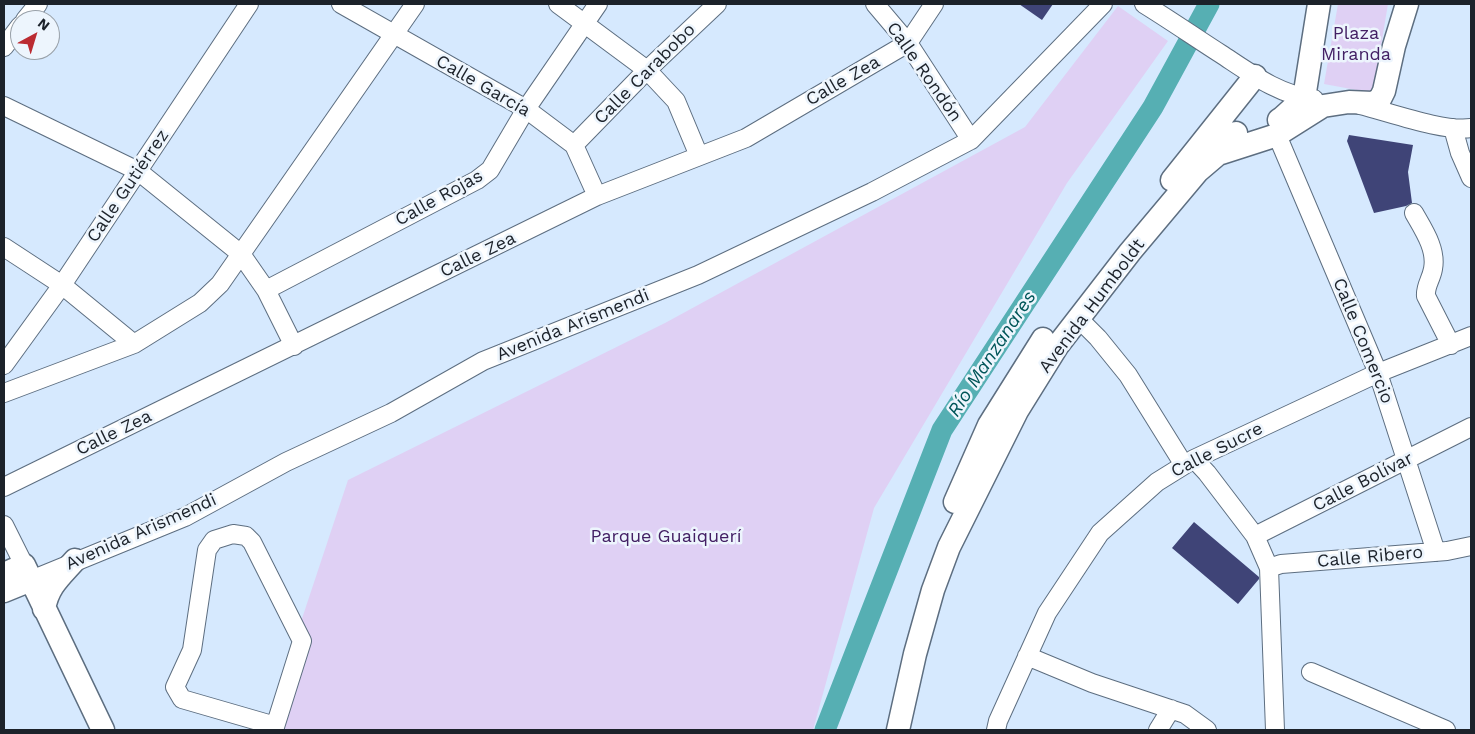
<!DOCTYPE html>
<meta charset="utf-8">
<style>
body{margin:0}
#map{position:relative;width:1475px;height:734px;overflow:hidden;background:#d6e9fe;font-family:"Work Sans",sans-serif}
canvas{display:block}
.frame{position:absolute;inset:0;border:5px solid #1c222a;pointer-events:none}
.north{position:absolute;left:10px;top:10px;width:50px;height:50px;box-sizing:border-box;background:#edf5fd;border:1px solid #99a1a9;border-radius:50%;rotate:39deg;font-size:14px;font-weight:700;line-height:20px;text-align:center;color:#1c222a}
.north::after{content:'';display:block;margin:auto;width:18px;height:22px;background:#bb2b32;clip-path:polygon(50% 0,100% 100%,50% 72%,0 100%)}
</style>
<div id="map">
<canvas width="1475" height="734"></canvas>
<div class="frame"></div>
<div class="north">N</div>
</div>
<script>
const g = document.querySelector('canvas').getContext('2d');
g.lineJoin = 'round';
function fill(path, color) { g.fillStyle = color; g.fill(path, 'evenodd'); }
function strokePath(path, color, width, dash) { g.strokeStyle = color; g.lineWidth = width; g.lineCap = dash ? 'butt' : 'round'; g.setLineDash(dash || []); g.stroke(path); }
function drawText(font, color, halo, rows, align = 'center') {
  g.font = font + ' "Work Sans",sans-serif'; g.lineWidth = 5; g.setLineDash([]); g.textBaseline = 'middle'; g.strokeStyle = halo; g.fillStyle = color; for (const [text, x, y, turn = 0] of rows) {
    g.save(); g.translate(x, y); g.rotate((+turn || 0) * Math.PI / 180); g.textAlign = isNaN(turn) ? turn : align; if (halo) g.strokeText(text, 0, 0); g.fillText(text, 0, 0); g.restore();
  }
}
const green = new Path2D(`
 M1338,4H1388L1373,93L1324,84Z
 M1118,6L1168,41L1067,183L874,508L813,730H265L348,480L665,323L1025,127Z`);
const river = new Path2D(`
 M825,730L942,430L1153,107L1209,4`);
const building = new Path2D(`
 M1019,4H1053L1042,20Z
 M1349,135L1413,145L1408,172L1412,203L1406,206L1374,213L1347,141Z
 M1194,522L1259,577V579L1238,604L1172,548Z`);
const minor = new Path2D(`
 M341,4L526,109L574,145L597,196
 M558,4L647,70L676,101L699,156
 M875,4L908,43L971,140
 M1144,4C1170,20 1196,38 1221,54C1250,73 1279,95 1314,99
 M25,20L38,4
 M4,47L20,26
 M1360,105C1389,112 1443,132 1471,128
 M4,106L138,171L241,254L266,290L294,346
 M1453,128L1460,153L1471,178
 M1277,135L1378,373L1436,552
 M574,145L647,70L717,4
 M1414,213C1423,229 1437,249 1433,269C1431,280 1425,286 1426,296L1451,345
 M4,247L62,285L134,344
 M266,290L477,180L490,170L526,109L598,4
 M1078,318L1098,338L1128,375L1184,465
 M4,365L62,285L249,4
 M4,393L134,344L200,303L220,284L415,4
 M1194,459L1207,473L1255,536L1269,568L1275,730
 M4,487L597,196L746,138L908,43L934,4
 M4,525L24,565
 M1255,536L1471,427
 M1269,568L1281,564L1447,551L1471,546
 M31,580L185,517L286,462L391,413L483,361L698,275L872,192L971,140L1103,4
 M1027,656L1092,683L1185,714L1207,730
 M1311,672L1446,730
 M274,730L302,641L252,542L246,536L233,534L214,540L207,550L192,650L175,687L182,699L272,725L274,727
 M996,730L998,721L1047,613L1100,533L1157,482L1194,459L1378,373L1471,336
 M1158,730L1171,709`);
const major = new Path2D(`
 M1279,120L1282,118L1304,98L1319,4
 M1200,145L1255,76
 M1172,180L1200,145L1236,133
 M955,502L989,425L1043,339
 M4,574L24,565L103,730
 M4,591L31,580
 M44,609C48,586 60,577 75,560
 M898,730L915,654L933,590L949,547L1017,411L1058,345L1130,252L1198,171L1218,154L1277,135L1323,106L1349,102L1373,103L1380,99L1384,91L1394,46L1407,4`);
const parkNames = [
 ["Plaza",1356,34],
 ["Miranda",1356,55],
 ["Parque Guaiquerí",666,537]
];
const streetNames = [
 ["Calle Rondón",924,72,55],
 ["Calle Carabobo",645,74,-45],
 ["Calle Zea",843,81,-30],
 ["Calle García",483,86,30],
 ["Calle Gutiérrez",128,186,-56],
 ["Calle Rojas",439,198,-29],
 ["Calle Zea",478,255,-26],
 ["Avenida Humboldt",1092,306,-53],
 ["Avenida Arismendi",573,325,-22],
 ["Calle Comercio",1363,341,68],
 ["Calle Zea",114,433,-26],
 ["Calle Sucre",1217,450,-27],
 ["Calle Bolívar",1363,482,-27],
 ["Avenida Arismendi",141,532,-24],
 ["Calle Ribero",1370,557,-5]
];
const waterNames = [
 ["Río Manzanares",992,354,-57]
];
fill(green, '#dfd0f4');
strokePath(river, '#56afb3', 21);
fill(building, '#3f4477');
strokePath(minor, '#5d6e80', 20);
strokePath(major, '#5d6e80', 25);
strokePath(minor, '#fff', 18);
strokePath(major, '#fff', 22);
drawText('18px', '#432064', '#edf5fd', parkNames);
drawText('18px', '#1c222a', '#edf5fd', streetNames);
drawText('italic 19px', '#005558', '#edf5fd', waterNames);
</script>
